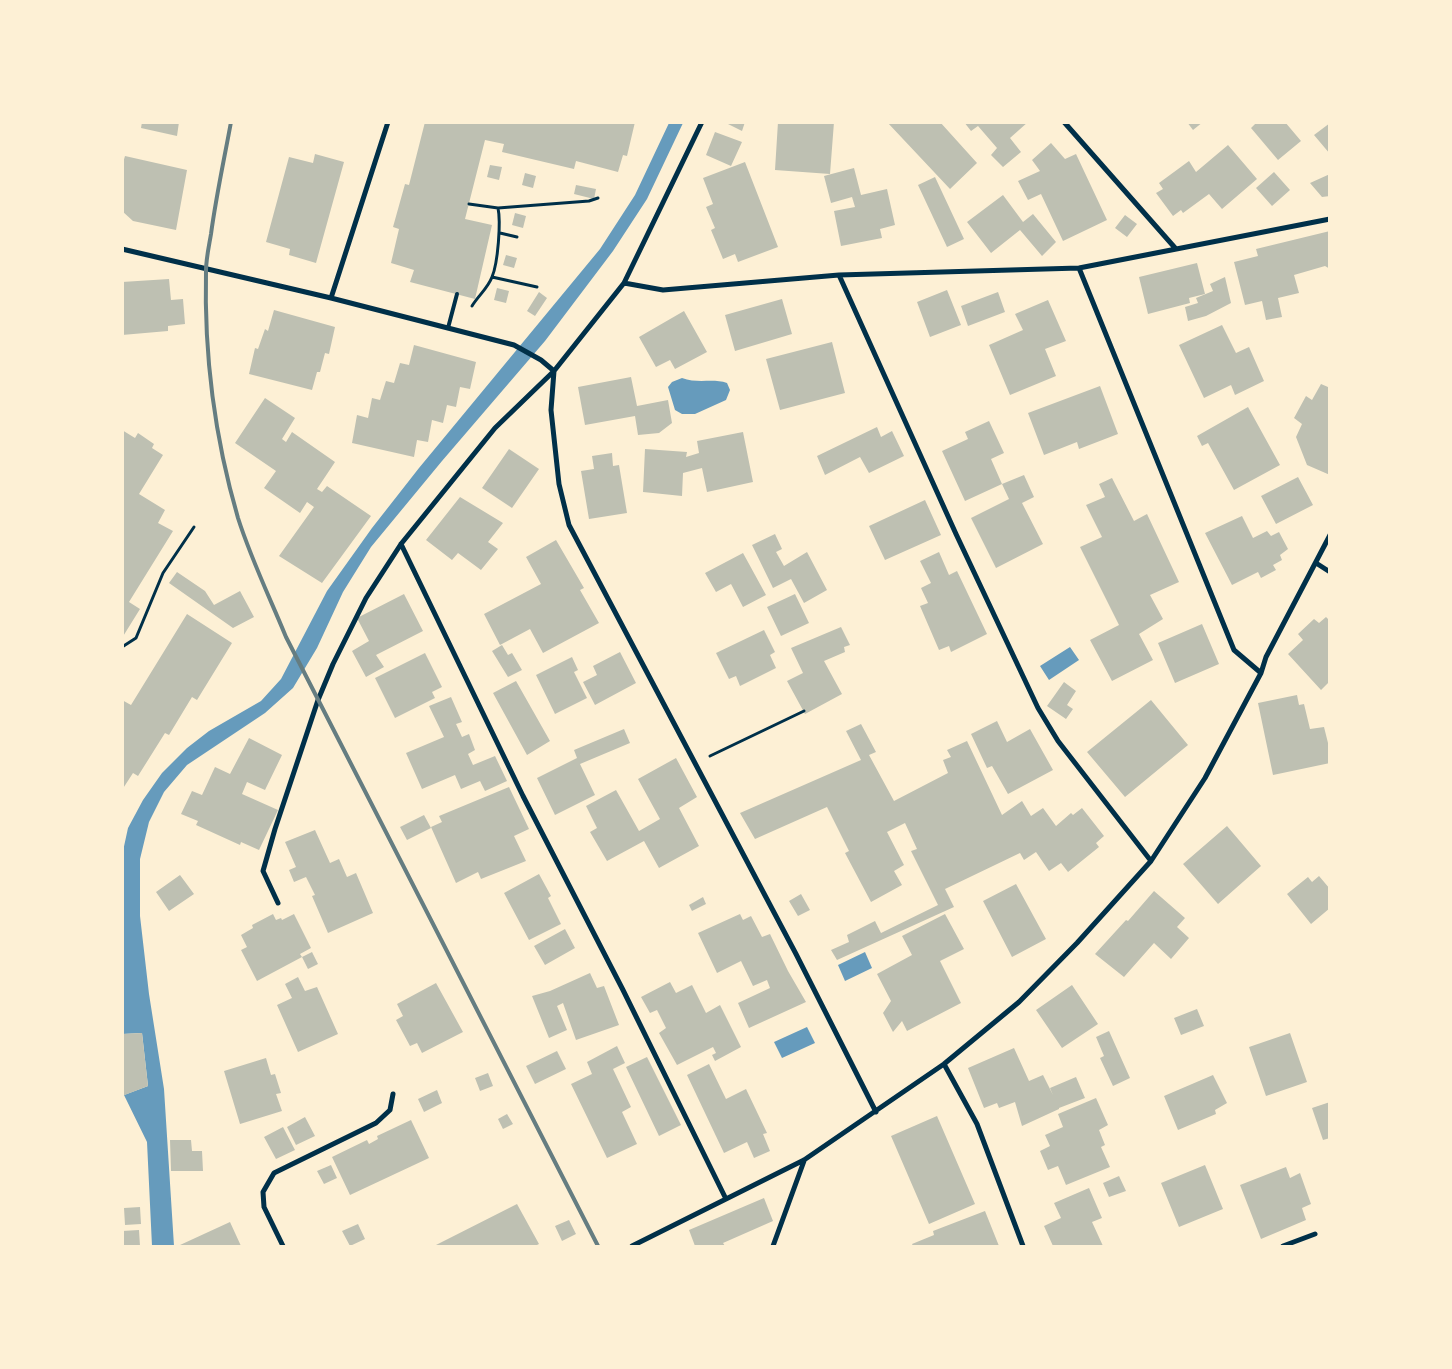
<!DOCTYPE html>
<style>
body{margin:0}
#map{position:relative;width:1452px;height:1369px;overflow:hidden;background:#fdf0d5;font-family:"Playfair Display",serif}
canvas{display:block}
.frame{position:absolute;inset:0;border:124px solid #fdf0d5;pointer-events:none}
</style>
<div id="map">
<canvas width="1452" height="1369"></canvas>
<div class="frame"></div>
</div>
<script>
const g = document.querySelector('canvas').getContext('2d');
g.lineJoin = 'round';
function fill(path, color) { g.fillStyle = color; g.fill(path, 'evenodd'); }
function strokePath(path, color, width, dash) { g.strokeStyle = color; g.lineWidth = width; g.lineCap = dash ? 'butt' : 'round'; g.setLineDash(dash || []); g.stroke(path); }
const water = new Path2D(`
 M669,123H683L647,199L613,251L545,341L442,461L371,547L343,592L317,648L293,688L265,713L187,765L164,792L149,822L140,859V916L149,994L164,1089L174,1246H152L147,1142L124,1095L148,1086L142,1033L123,1034V851L128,828L143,800L162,773L187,748L209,731L261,701L281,679L327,591L372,528L419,468L600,249L635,195Z
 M682,378C698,384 713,378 727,383L730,390L726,400L695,414H682L675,410L668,387L672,382Z
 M1070,647L1079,660L1049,680L1040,666Z
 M865,952L872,968L845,981L838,965Z
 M807,1027L815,1043L782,1058L774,1042Z`);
const building = new Path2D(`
 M142,122H179L177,136L141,128Z
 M425,122H635L627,156L623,155L618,172L576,161L574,169L502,152L504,144L485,140L465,219L492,225L475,299L410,282L414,270L391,263L399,229L393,227L405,184L409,185Z
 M724,122H745L742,131Z
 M778,122H834L830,174L775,170Z
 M887,122H940L977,163L950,189Z
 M964,122H1028L1010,138L1021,152L1003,167L991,155L997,148L978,126L971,131Z
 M1187,122H1203L1193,130Z
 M1257,122H1285L1301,141L1278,160L1251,128Z
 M1330,123V154L1314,135Z
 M715,132L742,142L731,166L706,155Z
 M1051,143L1065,159L1076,154L1107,220L1063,241L1041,194L1028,200L1018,181L1040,171L1032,160Z
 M1228,145L1257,179L1222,209L1209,194L1183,213L1181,210L1173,216L1156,193L1163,189L1159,183L1189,161L1196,172Z
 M315,154L344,162L316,263L289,255L290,249L266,242L289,157L313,163Z
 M125,156L187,170L176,230L133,221L122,211V166Z
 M745,162L778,247L738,262L735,254L723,259L711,230L715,228L706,207L713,204L703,178Z
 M490,165L502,167L499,180L487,177Z
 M854,168L861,195L887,189L895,225L880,229L882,238L841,246L834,211L855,207L852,197L831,203L824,176Z
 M1274,172L1290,190L1272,206L1256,188Z
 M525,173L536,176L533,188L522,185Z
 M1330,174V196L1322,197L1310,183Z
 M935,177L964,239L947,247L918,185Z
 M576,185L596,189L594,199L574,194Z
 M1003,195L1023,222L1033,214L1056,242L1042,256L1020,230L991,253L967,222Z
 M515,213L526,216L523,228L512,225Z
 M1125,215L1137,224L1127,237L1115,228Z
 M1330,231V269L1325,266L1294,275L1299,293L1278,298L1282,317L1266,320L1262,301L1245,305L1234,262L1258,256L1256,249Z
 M506,255L517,258L514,268L503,265Z
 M1197,263L1205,294L1189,298L1190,303L1148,314L1139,277Z
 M1225,277L1231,303L1206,316L1188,321L1185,307L1198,303L1196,298L1213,291L1210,284Z
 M169,279L171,300L183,299L185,324L168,326V331L122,335V282Z
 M497,288L509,291L506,303L494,300Z
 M947,290L961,325L930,337L917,302Z
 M539,292L547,298L535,316L527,311Z
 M998,292L1005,312L968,326L961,306Z
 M782,299L792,334L735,351L725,315Z
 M1048,300L1066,341L1045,349L1056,376L1010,395L989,345L1023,330L1015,314Z
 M274,310L335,327L329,354L325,353L320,372H317L312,390L249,374L255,348L258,349L265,329L268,331Z
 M684,311L707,352L675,369L670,360L656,367L639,337Z
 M1222,325L1236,353L1249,347L1264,381L1235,395L1231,385L1204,398L1179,345Z
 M832,342L845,393L780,410L766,359Z
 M414,345L476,362L470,389L460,387L456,407L447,405L443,423L432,420L428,442L417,440L414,457L352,443L357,415L368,418L372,398L380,400L386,381L394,383L400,363L409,365Z
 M631,377L637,406L668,400L672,423L659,433L638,435L635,416L585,425L578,387Z
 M1330,383V475L1307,465L1296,437L1302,424L1294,418L1306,396L1312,400L1321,384L1328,387Z
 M1100,386L1118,434L1079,449L1077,442L1044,455L1028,413Z
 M265,398L295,418L282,439L286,442L292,432L335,462L317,489L322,492L327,486L371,516L322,583L279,556L314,507L307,502L300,513L264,488L276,471L235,443Z
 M1248,407L1280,465L1234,490L1208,443L1202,446L1197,436Z
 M989,421L1004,453L991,459L1002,484L1024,475L1034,497L1022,503L1043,544L996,568L971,518L1009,499L1002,484L965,501L942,451L968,439L965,432Z
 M877,427L881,437L892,431L904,456L869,473L860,457L825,475L817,456Z
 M122,430L135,438L138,433L154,444L152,448L163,455L139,494L165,510L158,523L173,531L129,602L140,609L122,638Z
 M743,432L753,482L707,492L702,468L683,473L682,496L643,492L645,449L687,452L686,457L699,453L697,441Z
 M509,449L539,469L512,508L482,488Z
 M612,453L613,466L619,465L627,513L589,519L581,471L594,469L592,456Z
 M1298,477L1313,505L1276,524L1261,496Z
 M1112,478L1134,521L1147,514L1179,582L1150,595L1163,619L1139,634L1153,660L1112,681L1090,640L1119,625L1080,547L1102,537L1086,505L1105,497L1099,484Z
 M460,497L503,523L488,542L498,549L481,570L458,553L452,560L426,540Z
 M925,500L941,535L885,560L869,526Z
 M1242,516L1253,538L1267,531L1271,536L1279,532L1288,549L1280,555L1282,560L1273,565L1276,570L1261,578L1258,572L1232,585L1205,533Z
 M775,534L782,549L776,552L784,566L807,552L827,590L804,603L791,579L773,588L752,545Z
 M556,540L584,588L580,590L599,623L543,653L530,629L500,645L484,614L541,584L526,557Z
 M939,552L949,575L957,571L987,634L951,652L949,646L939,650L920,606L928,603L921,588L931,583L920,561Z
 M743,553L766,595L743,607L731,584L716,592L705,573Z
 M177,572L205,591L214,605L240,591L254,617L233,628L169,583Z
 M404,594L423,631L376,655L384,667L366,677L352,651L369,641L357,618Z
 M795,594L809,623L781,636L767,607Z
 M187,614L232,643L197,700L192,697L169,735L165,733L138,776L133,773L122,790V700L131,705Z
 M1326,617L1330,621V681L1321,690L1288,654L1303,640L1298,634L1314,619L1319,623Z
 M1202,624L1219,664L1175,683L1158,643Z
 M841,627L850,645L844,647L845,652L824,661L842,694L805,714L787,681L803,673L791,648Z
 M764,630L775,652L770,655L776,668L740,686L736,676L729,679L716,653Z
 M502,645L508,655L512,653L522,670L508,677L492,651Z
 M620,652L636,683L595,705L583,682L597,675L593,666Z
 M425,653L442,687L432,692L435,698L395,718L375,678Z
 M572,657L578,670L574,672L587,698L555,714L536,675Z
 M516,681L550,741L527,755L493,693Z
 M1064,682L1076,691L1067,705L1073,709L1066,719L1047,706Z
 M1297,695L1299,705L1304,704L1310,729L1324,727L1330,751V763L1273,775L1258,703Z
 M451,697L462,722L456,724L462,737L469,734L475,750L468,754L473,765L495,756L507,781L485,791L480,781L461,789L455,775L422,789L406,753L444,737L429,706Z
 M1151,700L1188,745L1125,797L1087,752Z
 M997,721L1007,742L1030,729L1053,770L1008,794L992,766L987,768L971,734Z
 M861,724L876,752L869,755L894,801L948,773L943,760L951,757L947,750L967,741L1002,815L1022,801L1031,816L1043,808L1056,826L1071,813L1073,815L1082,808L1104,836L1096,843L1099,847L1068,872L1061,863L1049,871L1036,852L1024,860L1020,853L945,889L954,907L837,960L831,950L849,942L847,935L875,921L881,933L938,905L911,851L917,849L905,823L887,832L904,865L894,871L902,885L871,902L845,853L849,851L827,807L755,839L740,813L861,760L846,731Z
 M624,729L630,743L580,764L595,795L555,815L537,778L577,758L574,750Z
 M249,738L282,755L265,790L247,782L242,794L278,810L259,850L241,842L240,845L196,825L198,821L181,814L192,791L202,795L215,767L230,774Z
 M676,758L697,797L679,808L699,846L659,868L644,841L607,861L590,832L597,828L586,806L616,790L639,831L660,819L638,779Z
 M509,787L529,829L514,836L526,861L481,879L478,872L456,883L431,827L442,822L439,816Z
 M424,815L431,828L407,840L400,827Z
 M1227,826L1261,866L1218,904L1183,864Z
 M315,830L330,863L339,859L347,877L356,873L373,913L328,933L312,896L315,895L306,877L294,882L289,870L296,867L285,842Z
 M539,874L551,896L548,898L561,924L529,940L504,893Z
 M180,875L194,894L169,911L156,892Z
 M1319,876L1330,889V908L1311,924L1287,894L1308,877L1312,882Z
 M1016,884L1046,939L1012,957L983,901Z
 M1154,891L1185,918L1177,927L1189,938L1171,959L1154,943L1124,977L1095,954L1126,920L1128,921Z
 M801,894L810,910L798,916L789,901Z
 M703,897L706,904L692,911L689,905Z
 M273,914L276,920L281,918L282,920L294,914L311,948L300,954L302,957L257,981L241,950L247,947L241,935L253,928L252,925Z
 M740,914L743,920L751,916L762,937L770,934L788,971L806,1002L749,1028L738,1003L770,988L767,980L753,986L741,961L717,973L698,933Z
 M945,914L964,949L940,961L961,1003L907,1031L902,1021L893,1032L883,1013L891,1001L877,974L912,955L902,936Z
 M565,929L575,948L545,965L534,946Z
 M312,952L318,964L308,969L302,957Z
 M590,973L597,988L604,986L619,1025L576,1040L563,1003L557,1006L567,1030L549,1038L532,996L550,991Z
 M298,977L305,991L317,987L338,1034L298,1052L277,1005L292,998L285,984Z
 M670,982L676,993L692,985L706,1013L720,1005L741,1047L715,1061L712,1055L716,1053L713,1047L677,1065L659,1033L666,1028L657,1010L650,1013L641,997Z
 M436,983L463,1032L422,1053L417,1043L410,1046L396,1020L403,1016L397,1004Z
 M1072,985L1098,1024L1062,1048L1036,1010Z
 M1197,1009L1204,1026L1181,1035L1174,1018Z
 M1109,1031L1130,1078L1113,1086L1100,1058L1104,1056L1096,1037Z
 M142,1033L148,1086L122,1096V1034Z
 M1290,1033L1307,1082L1266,1096L1249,1047Z
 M617,1046L625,1063L613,1069L631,1107L622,1112L637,1144L607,1158L571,1084L592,1074L587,1062Z
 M1014,1048L1029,1081L1043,1075L1053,1095L1050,1088L1076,1077L1085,1098L1059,1108V1109L1022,1126L1015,1102L999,1108L997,1103L984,1108L968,1068Z
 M557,1051L566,1069L535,1084L526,1066Z
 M647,1057L681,1125L659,1136L626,1067Z
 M266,1058L271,1075L275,1074L281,1093L276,1094L282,1111L240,1124L224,1071Z
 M709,1064L726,1099L746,1089L767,1133L763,1134L770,1151L754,1158L747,1142L724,1153L687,1075Z
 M488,1073L493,1086L480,1091L475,1078Z
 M1213,1075L1227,1103L1215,1110L1216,1114L1178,1130L1164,1096Z
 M437,1090L442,1103L424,1112L418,1099Z
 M1096,1098L1108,1125L1099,1130L1105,1145L1101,1147L1110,1167L1066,1185L1058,1166L1048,1170L1040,1151L1050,1146L1045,1135L1063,1127L1058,1114Z
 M1330,1102V1138L1323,1140L1312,1108Z
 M507,1114L513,1124L503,1129L498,1119Z
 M937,1116L975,1204L929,1224L891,1136Z
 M305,1117L315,1136L296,1145L287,1127Z
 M411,1120L429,1158L350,1195L332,1157L367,1140L369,1144L378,1139L377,1136Z
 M283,1127L295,1150L276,1159L264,1137Z
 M170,1140H191L192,1151H202L203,1171H171Z
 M331,1165L337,1178L324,1184L317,1171Z
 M1205,1165L1223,1209L1179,1227L1161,1183Z
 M1286,1167L1290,1178L1300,1173L1311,1204L1302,1208L1306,1220L1261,1239L1240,1185Z
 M1119,1176L1126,1191L1109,1197L1103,1183Z
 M1089,1188L1102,1218L1092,1222L1103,1246H1053L1044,1226L1061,1218L1054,1203Z
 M764,1198L773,1221L723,1243L725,1246H695L689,1230Z
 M517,1204L539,1244L535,1246H434Z
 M140,1207L141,1224L125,1225L124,1208Z
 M985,1211L999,1246H913L912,1244L934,1235L933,1231Z
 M569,1220L576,1234L562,1241L555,1226Z
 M230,1222L241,1246H181L180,1245Z
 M358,1224L365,1239L350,1246L342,1231Z
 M139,1230L140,1246H122V1231Z`);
const path = new Path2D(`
 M469,204L498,208C501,222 498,263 492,277C488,288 478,296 472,306
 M498,208L589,201L598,198
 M500,233L517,237
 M492,277L537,287
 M122,647L136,638L163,573L194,527
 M710,756L804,711`);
const service = new Path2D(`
 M448,328L457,294`);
const minor = new Path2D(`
 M1064,122L1176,249
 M122,249L331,298L514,345L541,360L554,371L551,410L559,484L569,525L796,954L876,1112
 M1079,268L1234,650L1261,673
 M839,275L956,534L1038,708L1058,741L1151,861
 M624,283L663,290L839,275L1079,268L1330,219
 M331,298L388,122
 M401,544L523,796L623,990L726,1199
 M1316,563L1330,572
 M278,903L263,871L275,829L318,700L333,664L366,598L401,544L495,428L554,371L624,283L702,122
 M944,1064L977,1124L1023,1246
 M283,1246L264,1207L263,1192L274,1173L376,1123L390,1110L393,1094
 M632,1246L804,1160L944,1064L1019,1002L1077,943L1151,861L1205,778L1261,673L1266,657L1330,535
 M773,1246L804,1161
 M1283,1246L1315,1234`);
const rail = new Path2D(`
 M231,122C224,160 216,197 211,234C209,246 206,259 206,271C204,354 215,439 238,518C251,559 270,598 286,637L598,1246`);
fill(water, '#669bbc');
fill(building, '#bec0b2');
strokePath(path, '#003049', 3);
strokePath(service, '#003049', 4);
strokePath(minor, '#003049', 5);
strokePath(rail, '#657d81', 4);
</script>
